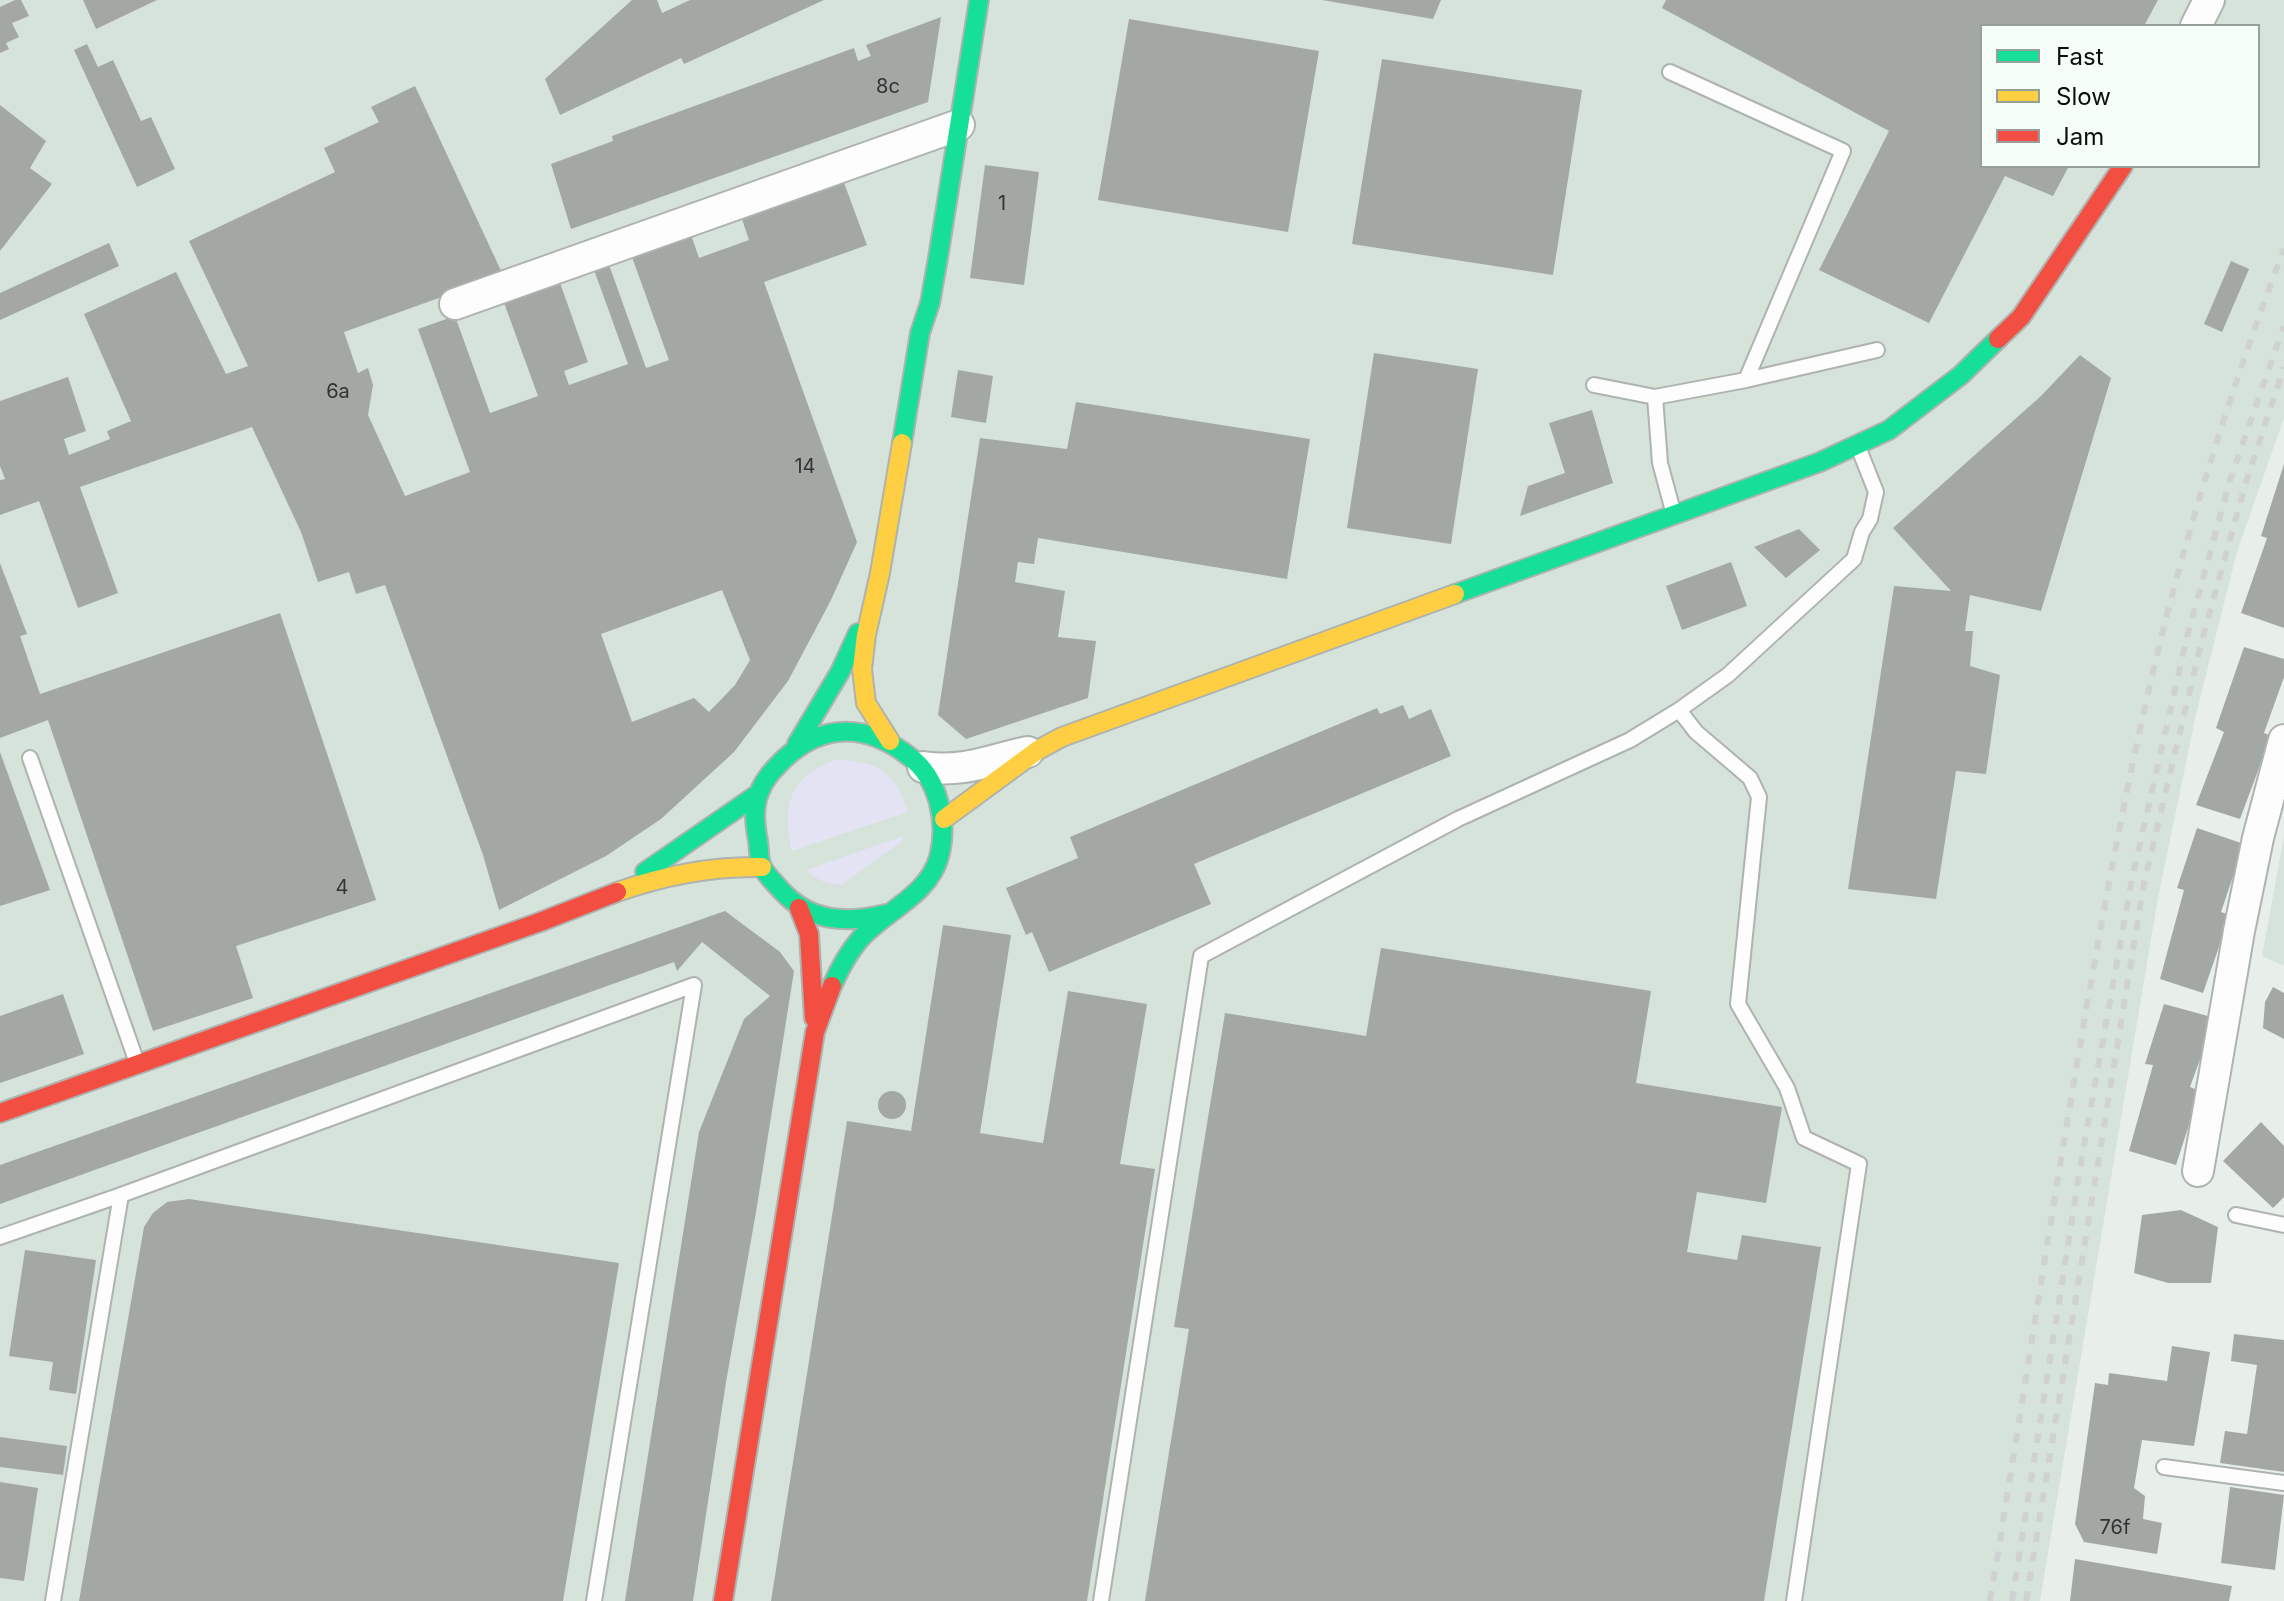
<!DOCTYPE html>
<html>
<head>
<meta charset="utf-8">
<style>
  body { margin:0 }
  #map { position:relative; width:2284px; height:1601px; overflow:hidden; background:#e8efeb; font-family:Inter,sans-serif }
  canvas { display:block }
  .legend { position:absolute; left:1980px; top:24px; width:280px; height:144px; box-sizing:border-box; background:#f5fff8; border:2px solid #979f9a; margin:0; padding:10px 14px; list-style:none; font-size:24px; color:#0a0e0c }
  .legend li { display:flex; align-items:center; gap:16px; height:40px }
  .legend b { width:40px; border:2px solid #979f9a }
</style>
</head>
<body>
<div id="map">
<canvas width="2284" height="1601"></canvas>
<ul class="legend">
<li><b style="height:10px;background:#16e098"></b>Fast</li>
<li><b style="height:10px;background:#ffcf43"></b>Slow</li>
<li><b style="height:10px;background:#f24e42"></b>Jam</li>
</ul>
</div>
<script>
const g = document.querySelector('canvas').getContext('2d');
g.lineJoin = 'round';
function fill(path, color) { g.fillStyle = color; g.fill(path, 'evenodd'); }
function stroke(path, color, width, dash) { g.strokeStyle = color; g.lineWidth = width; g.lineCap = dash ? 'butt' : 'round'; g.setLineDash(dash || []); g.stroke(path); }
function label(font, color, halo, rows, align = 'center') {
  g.font = font + ' Inter,sans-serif'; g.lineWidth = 6; g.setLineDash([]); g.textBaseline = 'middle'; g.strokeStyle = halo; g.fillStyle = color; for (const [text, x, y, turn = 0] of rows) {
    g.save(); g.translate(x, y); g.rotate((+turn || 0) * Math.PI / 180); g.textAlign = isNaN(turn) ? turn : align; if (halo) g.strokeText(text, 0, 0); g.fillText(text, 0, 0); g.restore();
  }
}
const built = new Path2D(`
  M0,0H2284V418L2237,552L2195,719L2158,898L2040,1601H0ZM1982,26H2258V166H1982Z
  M2284,836V966L2262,956Z`);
const green = new Path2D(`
  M836,760C877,761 895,771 908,812L792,851C781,807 790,774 836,760Z
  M903,836L901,842L841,885C826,884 817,880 806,870Z`);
const building = new Path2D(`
  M15,0H21L29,16L12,23L19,37L6,43L9,49L0,53V7Z
  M83,0H157L96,29Z
  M632,0H657L662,13L690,0H824L684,64L681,58L560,115L545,79Z
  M1322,0H1441L1433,19Z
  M1666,0H2158L2144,26H1982V166H2069L2053,196L2005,176L1929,323L1819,270L1889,131L1662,8Z
  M941,17L928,102L571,229L551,164L613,141L612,136L854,48L858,61L871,56L866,45Z
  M1129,19L1319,51L1288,232L1098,200Z
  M87,44L98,67L113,60L141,121L151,117L175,169L137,187L74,50Z
  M1382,59L1582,90L1553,275L1352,244Z
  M415,86L503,275L344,332L358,373L368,368L373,385L368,415L405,496L470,472L418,329L455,316L490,413L538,396L503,300L559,280L588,362L564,371L569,385L628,364L593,267L608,262L646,368L669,360L632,257L691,235L699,258L749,240L741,216L843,180L867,245L764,282L857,542L831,600L788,681L734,752L661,819L606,856L499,910L483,855L385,585L356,594L349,572L318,582L301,532L252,427L80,487L118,593L78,608L39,501L0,515V480L5,479L0,466V401L68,377L86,431L64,439L69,455L110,439L107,431L131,421L84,314L176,272L226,374L248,366L189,241L335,172L324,148L379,122L371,107ZM722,590L750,660L735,685L709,712L694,698L632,722L601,634Z
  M0,105L46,141L30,168L52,184L0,251Z
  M985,165L1039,172L1024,285L970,278Z
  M109,243L119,266L0,320V293Z
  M2231,261L2249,269L2222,332L2204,324Z
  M1374,353L1478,369L1451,544L1347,528Z
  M2080,355L2111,378L2041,611L1970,595L1965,631H1973L1970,666L2000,675L1986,774L1956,771L1936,899L1848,889L1894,586L1951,591L1893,528L2041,396Z
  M958,370L993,376L986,423L951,417Z
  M1076,402L1310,439L1287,579L1038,538L1034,564L1018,562L1015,582L1065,591L1058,637L1096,641L1088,698L966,739L938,715L980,438L1067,449Z
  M1592,410L1613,483L1520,516L1528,486L1565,473L1549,423Z
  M2284,464V628L2241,613L2267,538L2261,536Z
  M1799,529L1820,550L1786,578L1754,547Z
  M1731,562L1747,606L1682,630L1666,586Z
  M0,563L27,634L20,636L40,694L280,613L376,900L236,946L253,998L153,1031L48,720L0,738Z
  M2244,647L2284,659V677L2264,733L2271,736L2240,819L2196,805L2224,732L2216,728Z
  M1403,705L1409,719L1431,709L1451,756L1194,864L1211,904L1049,972L1032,932L1026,935L1006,888L1078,858L1070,837L1377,708L1380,714Z
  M0,752L50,890L0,906Z
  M2197,828L2244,844L2221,912L2230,915L2203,993L2160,979L2184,890L2177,888Z
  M725,911L780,952L794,971L756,1212L726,1382L693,1601H625L699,1132L744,1019L770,996L702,942L677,971L674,962L0,1204V1165Z
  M943,925L1011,935L980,1133L1043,1143L1068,991L1147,1004L1120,1164L1155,1169L1087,1601H771L847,1121L911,1131Z
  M1381,948L1651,991L1636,1083L1782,1107L1766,1203L1697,1192L1687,1252L1737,1260L1742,1235L1821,1247L1764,1601H1145L1189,1329L1174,1327L1225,1013L1366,1036Z
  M2273,987L2284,993V1039L2263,1028L2265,1002Z
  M63,994L84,1054L0,1083V1016Z
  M2164,1004L2215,1018L2190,1087L2200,1091L2176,1165L2129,1151L2153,1065L2145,1064Z
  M878 1105a14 14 0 1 1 28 0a14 14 0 1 1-28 0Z
  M2261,1122L2284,1146V1197L2273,1208L2223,1161Z
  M189,1199L619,1263L563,1601H79L144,1227L153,1213L167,1202Z
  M2181,1210L2218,1227L2211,1283H2168L2134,1273L2142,1215Z
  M25,1250L96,1260L76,1394L49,1390L53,1362L9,1356Z
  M2234,1334L2284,1340V1472L2220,1463L2225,1431L2247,1434L2257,1365L2231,1361Z
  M2172,1346L2210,1352L2194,1446L2142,1440L2134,1488L2145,1496L2143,1519L2162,1523L2157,1554L2084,1542L2075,1524L2095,1383L2108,1385L2109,1373L2167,1381Z
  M0,1437L67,1446L63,1475L0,1467Z
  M0,1482L38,1488L24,1581L0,1578Z
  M2230,1487L2284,1495L2275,1570L2221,1563Z
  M2075,1559L2232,1586L2229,1601H2070Z`);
const lane = new Path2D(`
  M1670,72L1843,151L1746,380
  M1594,385L1655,397L1746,380L1877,350
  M1655,397L1660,463L1673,511
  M30,758L136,1060
  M121,1195L694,985L594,1601
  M2236,1215L2284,1225
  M0,1237L121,1195L53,1601
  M2164,1467L2284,1483
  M1101,1601L1201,956L1458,819L1630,740L1679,710
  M1794,1601L1859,1164L1804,1138L1787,1088L1738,1004L1759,797L1750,778L1696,732L1679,710L1728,675L1854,559L1862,532L1870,519L1876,492L1859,449`);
const street = new Path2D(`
  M2196,26L2209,0
  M455,304L959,125
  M923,767C965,773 989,760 1028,752
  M2198,1171L2239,931L2258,838L2284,740`);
const fast = new Path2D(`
  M902,443L920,333L930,303L938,258L979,0
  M1455,594L1820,462L1889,430L1961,375L1998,339
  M797,744L840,672L858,633
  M645,872L758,794
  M832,986C839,970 848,953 860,939C884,912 929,895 939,857C948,823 939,779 910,757C868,724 824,722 784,759C774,769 764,779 759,793C753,809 755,825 758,841C759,849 759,858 761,865C765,874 774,882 780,889C809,922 846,924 886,914`);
const slow = new Path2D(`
  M890,741L866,703L862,669L866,635L880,573L902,443
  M944,819L1038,750L1062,737L1455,594
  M617,892C665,875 711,866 762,867`);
const jam = new Path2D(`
  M1998,339L2021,317L2123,166
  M799,908L809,934L814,1018
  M0,1113L540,922L617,892
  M723,1601L815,1032L832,986`);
const rail = new Path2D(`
  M1990,1601C2020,1420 2047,1239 2078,1058C2102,916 2128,774 2162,634C2195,504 2236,375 2284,249
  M2012,1601L2081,1162L2132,879L2187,637L2230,480L2284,326
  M2026,1601L2144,883L2201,644L2246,482L2284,367`);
const numberNames = [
  ["8c",888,87],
  ["1",1002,204],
  ["6a",338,392],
  ["14",805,467],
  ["4",342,888],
  ["76f",2115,1528]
];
fill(built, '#d6e3da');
fill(green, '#e3e3f3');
fill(building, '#a3a8a5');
stroke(lane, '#aeb3b0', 18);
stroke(street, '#aeb3b0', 34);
stroke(fast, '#aeb3b0', 22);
stroke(slow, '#aeb3b0', 22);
stroke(jam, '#aeb3b0', 22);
stroke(lane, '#fcfdfc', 14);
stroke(street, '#fcfdfc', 30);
stroke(fast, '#16e098', 18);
stroke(slow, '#ffcf43', 18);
stroke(jam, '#f24e42', 18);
stroke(rail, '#d0d2d1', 6, [10, 10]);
label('20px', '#303432', null, numberNames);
</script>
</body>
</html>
